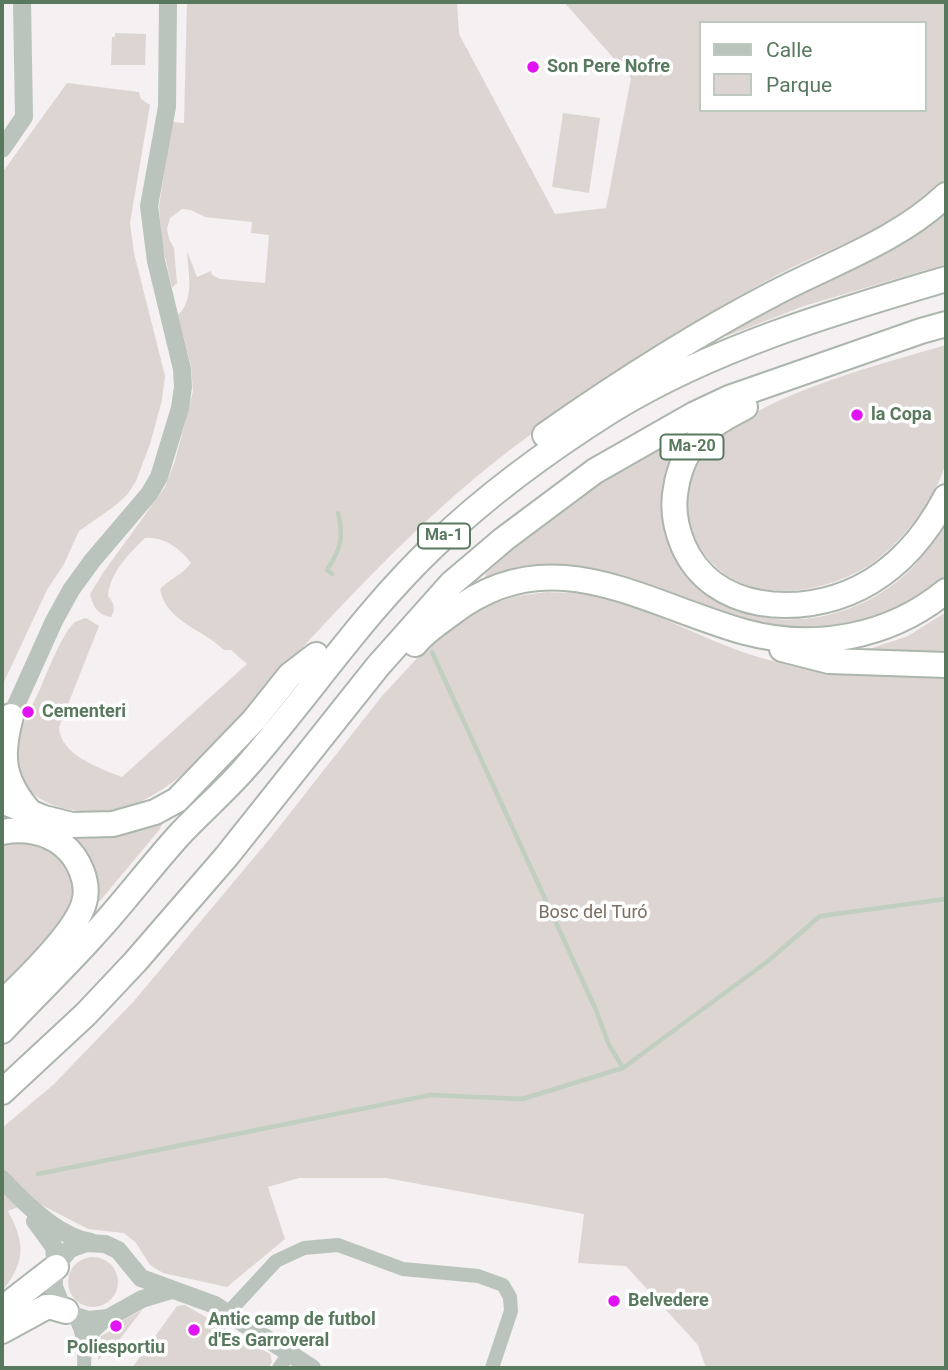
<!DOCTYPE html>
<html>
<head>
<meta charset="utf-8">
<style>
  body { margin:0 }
  #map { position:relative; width:948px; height:1370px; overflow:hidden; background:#f5f0f2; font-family:Roboto,sans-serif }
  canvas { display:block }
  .frame { position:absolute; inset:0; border:4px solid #59795e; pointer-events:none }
  .legend { position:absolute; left:699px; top:21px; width:228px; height:91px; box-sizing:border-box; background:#fff; border:2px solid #bdc9bf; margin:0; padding:9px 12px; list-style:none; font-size:21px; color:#59795e }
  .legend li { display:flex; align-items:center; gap:14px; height:35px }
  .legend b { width:35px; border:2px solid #bdc9bf }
</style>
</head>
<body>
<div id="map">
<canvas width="948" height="1370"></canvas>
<div class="frame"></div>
<ul class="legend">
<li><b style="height:9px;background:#bac4bc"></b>Calle</li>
<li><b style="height:19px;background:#ddd5d1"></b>Parque</li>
</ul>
</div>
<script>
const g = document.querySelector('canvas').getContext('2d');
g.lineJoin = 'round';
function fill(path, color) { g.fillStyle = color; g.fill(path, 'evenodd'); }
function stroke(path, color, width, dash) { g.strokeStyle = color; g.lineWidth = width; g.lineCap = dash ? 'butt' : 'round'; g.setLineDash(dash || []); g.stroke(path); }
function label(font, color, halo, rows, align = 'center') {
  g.font = font + ' Roboto,sans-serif'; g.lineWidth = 7; g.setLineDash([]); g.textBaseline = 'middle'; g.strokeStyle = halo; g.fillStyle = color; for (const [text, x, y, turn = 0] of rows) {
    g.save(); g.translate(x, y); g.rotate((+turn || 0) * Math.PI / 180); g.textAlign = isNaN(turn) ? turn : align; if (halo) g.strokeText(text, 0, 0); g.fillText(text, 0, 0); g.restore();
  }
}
const green = new Path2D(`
  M187,2H457L459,34L555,214L606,208L631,78L564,2H946V180C905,222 847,241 795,266C767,280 739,296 712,312C657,345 604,385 550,421C450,489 365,579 284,668C241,715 200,772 142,801C109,818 47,816 24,784C3,754 27,717 40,689C47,673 62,634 74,623C75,622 84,618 86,618L99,626L59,727C60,755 99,768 122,777L247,664L231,650H224C203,629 166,622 160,589C170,579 183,574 191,563C181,549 163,536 145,538C129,554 110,572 108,596C114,603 116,609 111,617C98,615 93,607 90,594L103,573L165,487L175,461L193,391L191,366L178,315C195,300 188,272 187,251L197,277L211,271L212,275L220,279L265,283L269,235L251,233L252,222L205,217L191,210L182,209L170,218L167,229L169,239L174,248L177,283L172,288L161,239L159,206L172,122L184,123ZM701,23H925V110H701Z
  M115,33L146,34L145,65H111L112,37H115Z
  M67,83L139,92L141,99L150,105L130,223L134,253L165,376L162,400L150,444L136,481L127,495L112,508L79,531L64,564L47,590L2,686V173Z
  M563,113L600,118L589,193L552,187Z
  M946,206V264L804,306L727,336L725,332Z
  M946,345C946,373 946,402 946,430C946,440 948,452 946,462C937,498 899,546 868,566C802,606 709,603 687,517C680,492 694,457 712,439C717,433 727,429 734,425C797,385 875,366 946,345Z
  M692,431L686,443C686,474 685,504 685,534C685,544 682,557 684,567C689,586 713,601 731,608C791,633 862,616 909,571C924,556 935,537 946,519V576L908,604L863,623L816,630L772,627L719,613L485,577L486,573C548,516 617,468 692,431Z
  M547,592C558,593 569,592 579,593C645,602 702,642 765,659C821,675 888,672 946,675V1368H706L698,1345L626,1266L578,1263L584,1214L386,1178H299L268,1187L285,1239L227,1287L163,1273L150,1265L136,1243L124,1233L88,1229L34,1201L8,1211C26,1245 25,1262 2,1292V1128L53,1085L134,1001L272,836L382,696L431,643L454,623L485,606L518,596Z
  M946,612V658L863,651L908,636Z
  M159,821L162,824L160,829L100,901L94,902L68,831Z
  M17,841C26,842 41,843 49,848C112,888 33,958 2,989V844Z
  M68 1282a25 25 0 1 1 50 0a25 25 0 1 1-50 0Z
  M185,1305L270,1354L272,1362L268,1368H132L177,1306Z
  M142,1310L117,1343L98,1360L101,1336L121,1325L120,1322Z`);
const stream = new Path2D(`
  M332,574L327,570C341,549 344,537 338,513
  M432,652L596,1010L609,1045L623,1068
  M38,1174L430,1095L522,1099L623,1068L768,961L820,916L946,899`);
const minor = new Path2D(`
  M227,1314L276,1261L304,1248L338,1245L403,1269L478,1276L503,1285L510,1297L511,1311L492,1368
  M73,1315C84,1329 85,1350 84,1368
  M86,1353L94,1331L108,1318
  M279,1368L289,1354`);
const tertiary = new Path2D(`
  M2,149L24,117L22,2
  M7,725L54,621L71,590L92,561L149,494L159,477L180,408L183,387L182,369L156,261L149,206L167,107L168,2
  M2,1179C24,1203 58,1237 91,1242
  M35,1221L54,1247L56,1267
  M172,1290L142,1299L108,1318L88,1320L73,1315L61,1304L54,1287V1276L59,1262L70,1249L86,1243L105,1244L118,1250L141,1278L215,1305L312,1368`);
const motorway = new Path2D(`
  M745,407C732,414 717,421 705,432C689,445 679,468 676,488C672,508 675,526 683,545C712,613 801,617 859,588C899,568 926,535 946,497
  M545,435C618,384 692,336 771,295C829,264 898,241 946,195
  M415,644C425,631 440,622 452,613C551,536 644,604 745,632C815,651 890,637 946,591
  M782,649L829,661L946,665
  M11,716C0,756 2,780 30,812
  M2,801L44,818L72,825L113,824L155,812L177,800L254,720L290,675L316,655
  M2,832C23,828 46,831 63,845C79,858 90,883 84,903C76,932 24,982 2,1003
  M2,1031C32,999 63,969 92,937C123,904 150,867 181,833C202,811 226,790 246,767C310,694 364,612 435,545C488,494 550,449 612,410C713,348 834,312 946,279
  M2,1092L86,1014L135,962L226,857L378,666L451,584L504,539L595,471L695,414L729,398L921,331L946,324
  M2,1309L56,1267
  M2,1331L46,1307H52L66,1311`);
const markers = [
  [533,67,7,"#e112f4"],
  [857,415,7,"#e112f4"],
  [28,712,7,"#e112f4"],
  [614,1301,7,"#e112f4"],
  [116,1326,7,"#e112f4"],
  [194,1330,7,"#e112f4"]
];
const shields = [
  [692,447,63],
  [444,536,52]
];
const shieldNames = [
  ["Ma-20",692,447],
  ["Ma-1",444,536]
];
const poiNames = [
  ["Son Pere Nofre",547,67],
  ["la Copa",871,415],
  ["Cementeri",42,712],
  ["Belvedere",628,1301],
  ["Antic camp de futbol",208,1320],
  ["d'Es Garroveral",208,1341],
  ["Poliesportiu",116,1348,"center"]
];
const parkNames = [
  ["Bosc del Turó",593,913]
];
fill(green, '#ddd5d1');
stroke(stream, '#c0cfbf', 4.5);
stroke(motorway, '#acb6ad', 28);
stroke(minor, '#bac4bc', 14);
stroke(tertiary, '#bac4bc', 18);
stroke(motorway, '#fff', 24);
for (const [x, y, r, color] of markers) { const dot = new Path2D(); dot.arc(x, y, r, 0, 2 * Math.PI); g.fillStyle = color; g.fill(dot); stroke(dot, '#fff', 2.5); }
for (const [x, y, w] of shields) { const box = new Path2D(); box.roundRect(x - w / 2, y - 12.5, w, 25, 5); g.fillStyle = '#fff'; g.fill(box); stroke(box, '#59795e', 2); }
label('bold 16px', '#59795e', null, shieldNames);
label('bold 18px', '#59795e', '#fff', poiNames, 'left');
label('18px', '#7b6d60', '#fff', parkNames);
</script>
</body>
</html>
